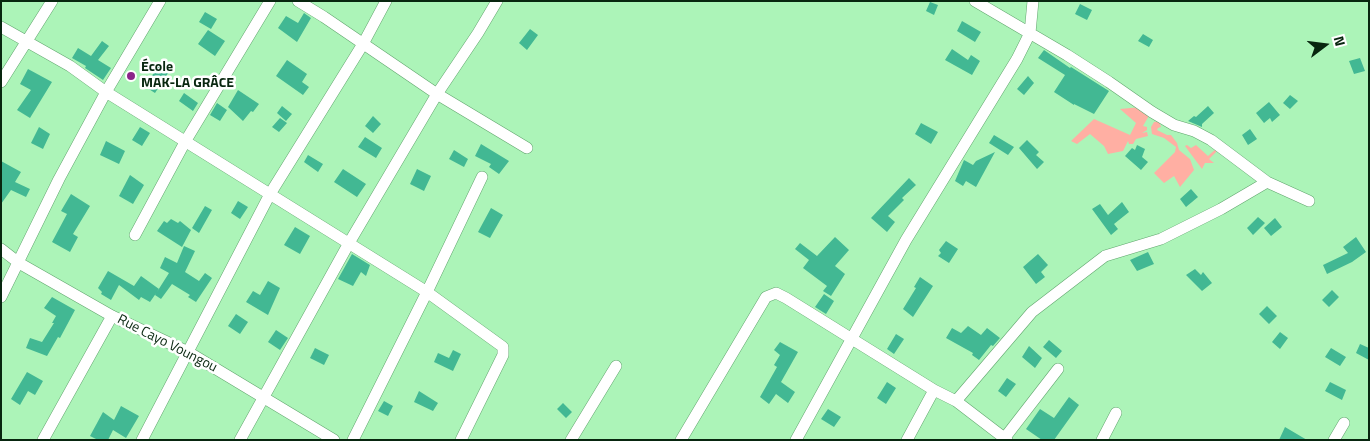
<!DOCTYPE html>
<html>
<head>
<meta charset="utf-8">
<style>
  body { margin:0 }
  #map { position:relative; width:1370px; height:441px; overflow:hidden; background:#acf4b8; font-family:"Titillium Web",sans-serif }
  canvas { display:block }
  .frame { position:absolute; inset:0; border:2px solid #08260f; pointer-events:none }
  .north { position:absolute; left:1300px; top:20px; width:50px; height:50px; -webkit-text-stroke:4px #fff; paint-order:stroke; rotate:75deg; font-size:14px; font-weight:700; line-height:20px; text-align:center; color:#08260f }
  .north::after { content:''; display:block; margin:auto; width:18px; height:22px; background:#08260f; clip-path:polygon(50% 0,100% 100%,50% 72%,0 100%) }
</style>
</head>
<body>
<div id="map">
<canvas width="1370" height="441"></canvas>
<div class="frame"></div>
<div class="north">N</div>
</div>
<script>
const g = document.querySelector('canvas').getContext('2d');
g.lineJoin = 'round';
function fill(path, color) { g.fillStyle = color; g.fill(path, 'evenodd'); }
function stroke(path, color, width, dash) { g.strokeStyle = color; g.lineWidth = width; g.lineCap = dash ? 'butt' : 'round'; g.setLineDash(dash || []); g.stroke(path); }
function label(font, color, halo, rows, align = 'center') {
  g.font = font + ' "Titillium Web",sans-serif'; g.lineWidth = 5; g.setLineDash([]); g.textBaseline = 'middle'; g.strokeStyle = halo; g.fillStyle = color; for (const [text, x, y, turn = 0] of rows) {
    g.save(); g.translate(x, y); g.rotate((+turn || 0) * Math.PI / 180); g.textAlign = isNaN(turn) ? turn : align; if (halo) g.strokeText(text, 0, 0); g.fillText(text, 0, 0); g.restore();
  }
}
const green = new Path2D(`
  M1141,107L1150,114L1143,126L1147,127V130L1142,133L1147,132L1148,136L1136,139L1133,144H1129L1128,141L1123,151L1108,154L1104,146L1090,134L1077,144L1071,141L1094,119L1130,135L1136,123L1120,109Z
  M1159,121L1161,127L1158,128L1157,130L1167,135H1171L1177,143L1179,150L1190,159L1194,170L1180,187L1174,176L1164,183L1154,173L1175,152L1176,147L1164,138L1152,134L1151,127L1154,122Z
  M1187,145L1191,148L1196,145L1208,156L1217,148L1218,150L1209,159L1214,163H1205L1202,169L1185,146Z`);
const building = new Path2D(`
  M930,2L938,5L934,15L926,11Z
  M1080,4L1092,10L1087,20L1075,14Z
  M205,12L217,19L211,29L199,22Z
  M304,13L311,18L297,42L278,28L286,16L298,23Z
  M962,21L981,32L975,42L957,31Z
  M530,29L538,35L527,50L519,43Z
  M208,30L225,41L215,56L198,44Z
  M1143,34L1153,40L1149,47L1138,41Z
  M102,41L109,46L98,60L111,68L103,80L85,68L86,66L72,58L78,48L91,56Z
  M952,49L968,60L971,55L980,61L972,75L945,60Z
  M1044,50L1070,68L1071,67L1109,91L1094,114L1074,104V105L1054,92L1065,75L1038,58Z
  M1360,58L1365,71L1354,74L1349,61Z
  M287,60L307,74L302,82L309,87L303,95L276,76Z
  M163,61L172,67L155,93L144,86Z
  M28,69L52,82L30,118L17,110L31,90L20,84Z
  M1028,76L1034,83L1024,95L1017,89Z
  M238,90L259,104L253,112L251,111L243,121L228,107Z
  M184,93L198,103L193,111L179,101Z
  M1290,95L1298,101L1290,109L1283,103Z
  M1269,102L1280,115L1272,122L1270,118L1264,123L1256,113Z
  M217,103L227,110L220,121L210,115Z
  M282,106L292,114L286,121L277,113Z
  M1208,106L1214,113L1202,124V127L1188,121L1194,116L1196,117Z
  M373,116L381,124L373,133L365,126Z
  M280,118L287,123L279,132L272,127Z
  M921,123L938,132L931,144L915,134Z
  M39,127L50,134L43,149L31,143Z
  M140,127L150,133L142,146L132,140Z
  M1250,129L1257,139L1248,145L1242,135Z
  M994,135L1014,147L1008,155L989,143Z
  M365,137L382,148L376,158L358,147Z
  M1027,140L1039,152L1036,155L1044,162L1037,169L1019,148Z
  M106,141L125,151L119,164L100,155Z
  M481,144L509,161L499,174L489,167L491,164L475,156Z
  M1137,145L1145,149L1142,157L1148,162L1141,170L1125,156L1132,148L1135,150Z
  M454,150L468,159L464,167L449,159Z
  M995,152L976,187L966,181L963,186L955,181L964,160L973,165L976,161Z
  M308,155L323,164L318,172L304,162Z
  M1,161L21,172L15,182L30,189L26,197L11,190L1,204Z
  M343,169L366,184L357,197L334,182Z
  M417,169L431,176L424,191L410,184Z
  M130,175L144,185L133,204L119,196Z
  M909,178L916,185L902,198L904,200L888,216L895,222L887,232L871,218Z
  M1191,189L1198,197L1186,207L1180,199Z
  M71,194L90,206L73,234L78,237L70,252L52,242L67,214L61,211Z
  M238,201L248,207L240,219L231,213Z
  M1122,202L1129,212L1114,224L1118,229L1111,235L1092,209L1100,204L1108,215Z
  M205,206L212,210L199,233L192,228Z
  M491,208L503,215L490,238L478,232Z
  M1258,217L1265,223L1253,235L1247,228Z
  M1275,218L1282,227L1271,236L1264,228Z
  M171,219L178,223L180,221L191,230L182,247L157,231L164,221L167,223Z
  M295,227L310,236L300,254L284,245Z
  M835,237L849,250L835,266L845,274L831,296L823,291L827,286L803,268L809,260L795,249L800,243L817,256Z
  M1356,237L1366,252L1352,262L1327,274L1323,265L1348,253L1343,247Z
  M946,241L958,249L949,263L938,256L941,253L939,250Z
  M184,246L195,251L185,272L199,281L205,273L212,278L196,302L188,297L190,295L172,284L161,299L155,295L169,273L160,268L165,257L177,263Z
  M1148,252L1154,264L1137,271L1130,260Z
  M352,254L370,265L366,276L361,272L353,286L338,279Z
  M1038,254L1048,265L1041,272L1045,277L1036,284L1023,267Z
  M1195,269L1201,275L1203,272L1212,283L1202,291L1186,275Z
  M108,271L134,286L141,276L159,289L150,302L141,297L139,300L119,285L111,300L101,294L102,292L98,288Z
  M920,277L933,286L913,317L903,309L916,288L914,287Z
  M268,281L280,288L268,315L246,302L253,291L260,295Z
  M1332,290L1339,297L1329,307L1322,300Z
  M824,294L834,301L826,314L815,307Z
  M52,297L75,310L60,338L58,337L47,356L26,348L30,338L42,342L54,323H52L56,316L44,308Z
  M1267,306L1277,316L1269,324L1259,314Z
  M236,314L248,322L240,334L228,326Z
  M968,326L981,335L987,328L1000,338L993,346L991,345L979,360L972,355L973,353L946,338L952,328L961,333Z
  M276,330L288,338L280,350L268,342Z
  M1280,332L1288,338L1280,349L1272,342Z
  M896,334L904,339L894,354L887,349Z
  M1049,340L1062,351L1056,358L1043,347Z
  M780,342L798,352L781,382L795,392L788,403L776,394L769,404L760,397L777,367L774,365L780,355L774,350Z
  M1360,344L1369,348V360L1356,353Z
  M1029,346L1042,358L1035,368L1022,357Z
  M315,348L329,355L324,365L310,358Z
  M1331,348L1346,357L1340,366L1325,357Z
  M453,350L461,354L453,371L434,362L438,353L449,358Z
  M27,372L43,381L35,395L28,391L20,405L11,399Z
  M1007,378L1016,384L1006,397L998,391Z
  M887,382L896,388L886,404L877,398Z
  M1330,382L1346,390L1342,400L1325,391Z
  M419,391L438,403L433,411L414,402Z
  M1069,397L1079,405L1054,440H1042L1026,429L1040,409L1054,418Z
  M384,401L393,406L388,416L378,411Z
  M563,403L572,412L566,418L557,409Z
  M121,406L139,416L126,438L113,430L108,440H98L90,436L103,412L114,420Z
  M828,409L841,417L834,427L821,419Z
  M1285,427L1307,440H1279Z`);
const minor = new Path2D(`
  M298,1L324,17L437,94L527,148
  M975,1L1067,55L1109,82L1152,112L1174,125L1194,131L1211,140L1267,182L1309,201
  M1,27L70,66L106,92L427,292L503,347V355L461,440
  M1,82L52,1
  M135,235L185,142L270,1
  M1,249L19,263L112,316L188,352L334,440
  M1,297L59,179L106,92L160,1
  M956,401L1032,312L1105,256L1161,239L1221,209L1267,182
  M43,440L112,316
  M142,440L270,194L363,44L386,1
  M240,440L349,243L437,94L478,33L497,1
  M353,440L427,292L482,177
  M571,440L616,366
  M681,440L766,297L776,293L786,298L934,390L956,401L1007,440
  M796,440L906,240L1017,59L1030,33L1033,1
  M907,440L934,390
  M1003,440L1058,369
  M1102,440L1116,413
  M1334,440L1344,423`);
const markers = [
  [131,76,5,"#8c258a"]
];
const poiNames = [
  ["École",141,68],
  ["MAK-LA GRÂCE",141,84]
];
const streetNames = [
  ["Rue Cayo Voungou",167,344,27]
];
fill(green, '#ffafa3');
fill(building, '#42b893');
stroke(minor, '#60a56d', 12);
stroke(minor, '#fff', 11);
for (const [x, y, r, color] of markers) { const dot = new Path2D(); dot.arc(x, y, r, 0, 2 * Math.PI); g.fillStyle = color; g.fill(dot); stroke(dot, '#fff', 2); }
label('bold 14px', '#08260f', '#fff', poiNames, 'left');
label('14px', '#08260f', '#fff', streetNames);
</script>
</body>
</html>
